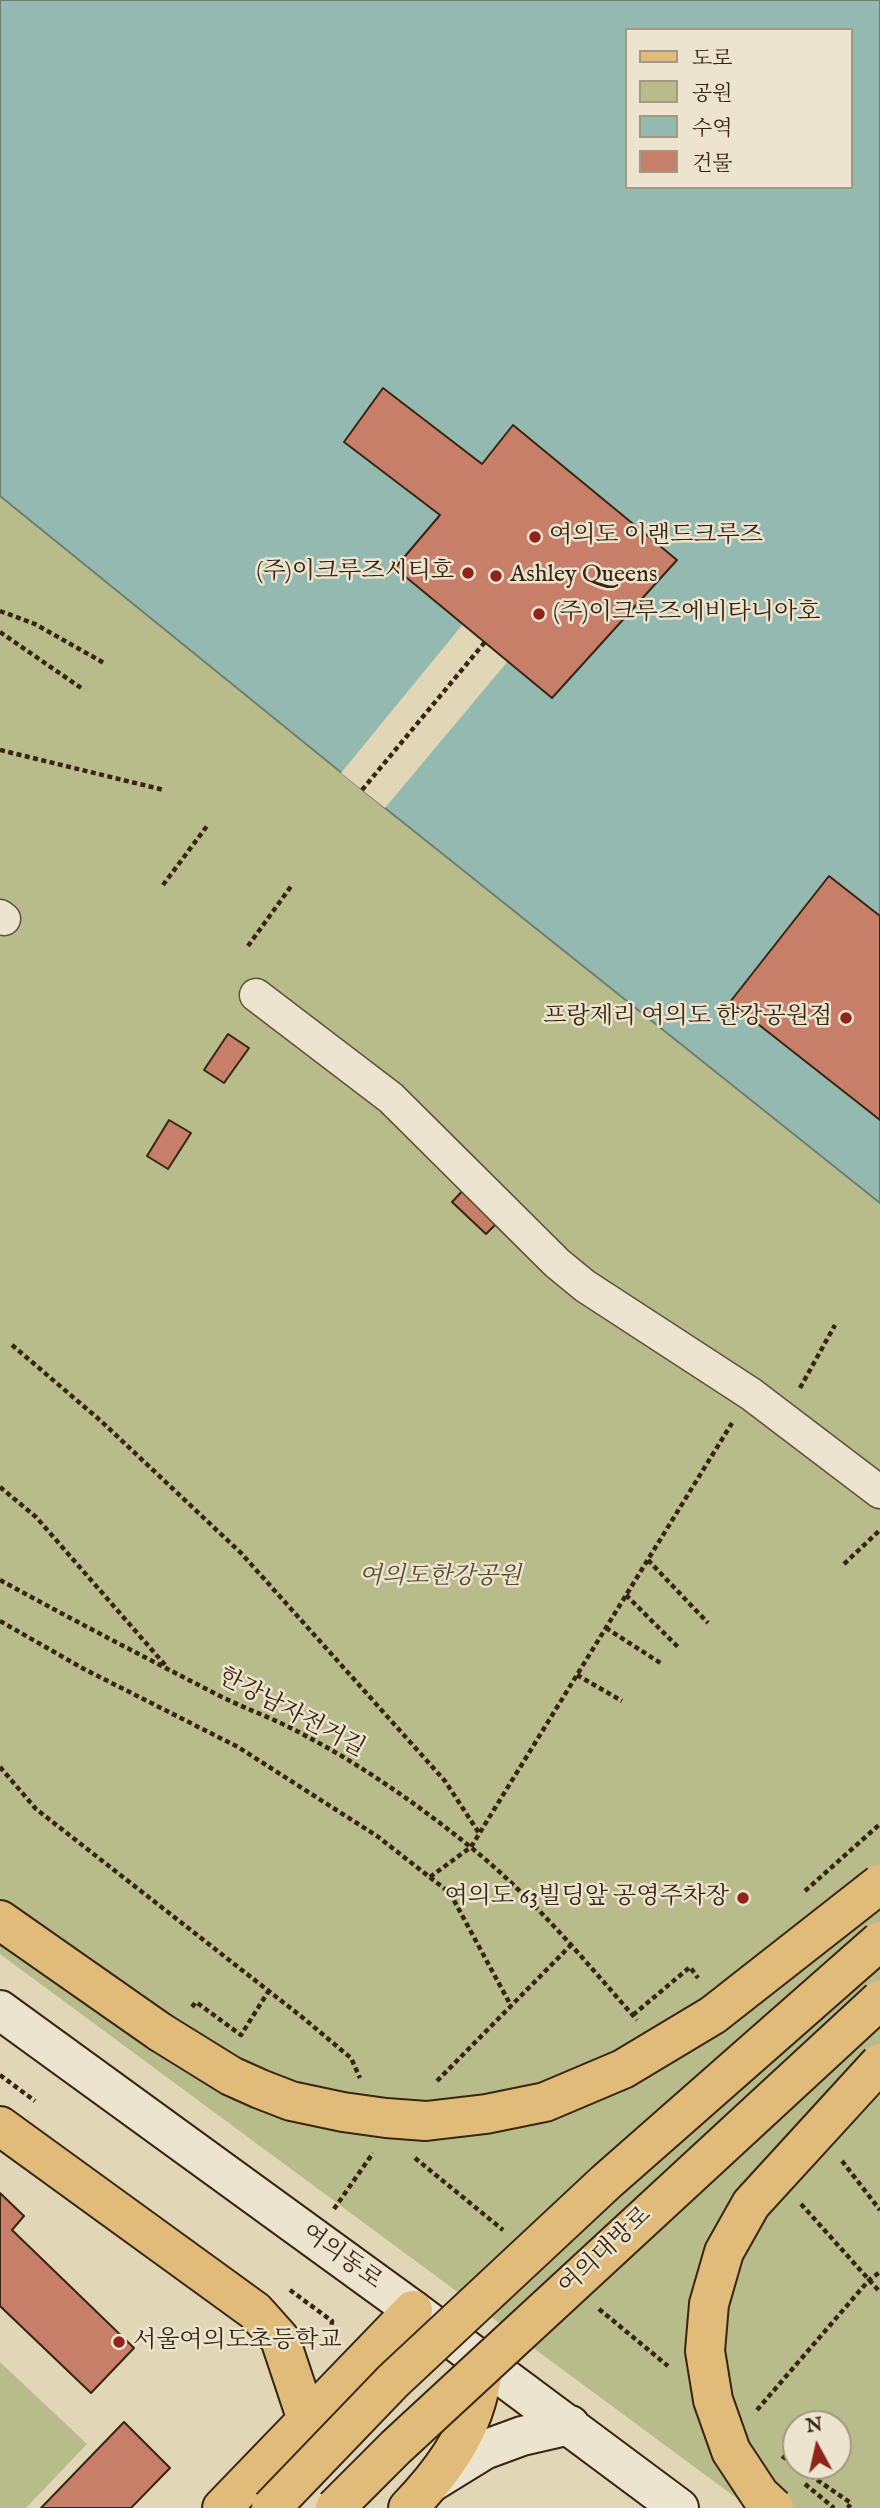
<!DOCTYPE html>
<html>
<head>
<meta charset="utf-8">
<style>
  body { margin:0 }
  #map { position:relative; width:880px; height:2508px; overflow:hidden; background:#e1d6b5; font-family:"IM FELL English","Noto Serif KR",serif }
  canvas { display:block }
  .legend { position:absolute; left:625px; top:28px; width:228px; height:161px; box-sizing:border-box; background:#ece4cf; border:2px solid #a49883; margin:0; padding:9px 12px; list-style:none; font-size:21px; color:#382511 }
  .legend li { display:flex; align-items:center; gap:14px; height:35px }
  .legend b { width:35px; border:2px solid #a49883 }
  .north { position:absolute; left:782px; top:2410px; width:70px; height:70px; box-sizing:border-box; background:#ece4cf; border:2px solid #a49883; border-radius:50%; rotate:352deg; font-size:19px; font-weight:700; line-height:28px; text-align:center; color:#382511 }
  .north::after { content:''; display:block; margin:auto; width:24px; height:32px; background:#8f2418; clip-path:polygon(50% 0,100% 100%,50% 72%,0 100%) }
</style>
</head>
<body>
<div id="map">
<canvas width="880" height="2508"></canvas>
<ul class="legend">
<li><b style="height:9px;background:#e0bb7a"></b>도로</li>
<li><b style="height:19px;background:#b8bc8a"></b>공원</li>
<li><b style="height:19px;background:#94b9b1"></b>수역</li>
<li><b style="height:19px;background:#c77f69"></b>건물</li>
</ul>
<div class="north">N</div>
</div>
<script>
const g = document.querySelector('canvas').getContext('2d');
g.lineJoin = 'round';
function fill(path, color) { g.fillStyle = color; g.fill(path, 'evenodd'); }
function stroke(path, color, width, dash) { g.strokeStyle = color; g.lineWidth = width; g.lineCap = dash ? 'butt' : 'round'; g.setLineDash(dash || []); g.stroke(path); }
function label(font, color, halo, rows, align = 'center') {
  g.font = font + ' "IM FELL English","Noto Serif KR",serif'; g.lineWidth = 5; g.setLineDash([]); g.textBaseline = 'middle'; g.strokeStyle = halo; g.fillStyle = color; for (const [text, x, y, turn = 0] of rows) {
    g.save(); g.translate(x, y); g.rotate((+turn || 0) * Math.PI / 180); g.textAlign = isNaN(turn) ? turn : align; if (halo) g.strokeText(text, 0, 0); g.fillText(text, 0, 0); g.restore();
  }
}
const green = new Path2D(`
  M0,496L385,808L880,1203V2508H750L0,1954ZM796,2424H838V2466H796Z
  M0,2362L87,2444L26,2508H0Z`);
const water = new Path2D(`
  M0,0H880V1203L385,808L0,496ZM626,30H850V187H626Z`);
const pier = new Path2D(`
  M463,624L508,661L385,808L341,773Z`);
const building = new Path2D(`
  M383,388L482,464L513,425L677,560L552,698L395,568L440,515L344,442Z
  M829,876L880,916V1120L730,1002Z
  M228,1034L249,1048L224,1083L204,1070Z
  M169,1120L191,1133L168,1169L147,1156Z
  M468,1185L502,1218L486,1234L452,1202Z
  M0,2193L24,2216L12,2230L134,2348L91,2393L0,2306Z
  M124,2422L170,2468L131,2508H41Z`);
const path = new Path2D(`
  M0,611L35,624L104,663
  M0,632L84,690
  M0,750L164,790
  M362,790L485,642
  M163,885L207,826
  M248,946L292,885
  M12,1345L101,1421L241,1553L445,1781L479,1833
  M800,1388L835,1325
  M0,1487L36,1517L166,1666
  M648,1560L708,1623
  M844,1564L880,1530
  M0,1580C73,1620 146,1658 220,1696C248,1710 278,1720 306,1736C363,1766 418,1805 468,1845C531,1895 584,1960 637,2020
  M626,1595L680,1649
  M0,1621L84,1669L238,1747L377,1836L450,1893L510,2004
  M606,1628L662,1664
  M577,1675L622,1701
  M0,1767L36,1809L302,2017L351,2058L360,2078
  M430,1877L471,1847L732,1423
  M192,2007L196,2002L241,2035L268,1992
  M633,2015L690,1967L698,1978
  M0,2075L35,2101
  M437,2081L571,1945
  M415,2158L503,2230
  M842,2161L880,2210
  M801,2204L880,2292
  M334,2209L373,2153
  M290,2290L332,2321L330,2340
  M599,2309L668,2366
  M757,2410L869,2280L880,2272
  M782,2456L851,2503L848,2508`);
const pedestrian = new Path2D(`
  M0,916L4,919
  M256,995L391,1098L557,1263L585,1286L751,1394L880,1492`);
const secondary = new Path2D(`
  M0,2010L413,2310L679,2508
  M432,2482L484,2450L522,2436L570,2425`);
const primary = new Path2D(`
  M0,1920L160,2032
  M0,2126L255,2311L280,2339L307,2420
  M222,2508L413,2310
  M408,2508C436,2479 465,2441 476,2402C480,2389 482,2376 485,2364`);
const pathBridge = new Path2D(`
  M805,1891L880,1824
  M805,2484L834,2508`);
const primaryBridge = new Path2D(`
  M160,2032L231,2076L260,2089L291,2101L343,2112L386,2118L426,2121L486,2114L545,2102L623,2069L713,2015L880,1884
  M271,2508L393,2381L606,2182L880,1941
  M335,2508L396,2447L880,2000
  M774,2508L760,2495L731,2451L713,2400L705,2351L709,2304L724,2252L751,2204L880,2063`);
const markers = [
  [535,537,7,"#8f2418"],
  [468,573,7,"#8f2418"],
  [496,576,7,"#8f2418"],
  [539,614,7,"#8f2418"],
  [846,1018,7,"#8f2418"],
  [743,1898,7,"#8f2418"],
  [119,2342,7,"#8f2418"]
];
const poiNames = [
  ["여의도 이랜드크루즈",549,537],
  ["(주)이크루즈시티호",454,573,"right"],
  ["Ashley Queens",510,576],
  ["(주)이크루즈에비타니아호",553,614],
  ["프랑제리 여의도 한강공원점",832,1018,"right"],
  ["여의도 63빌딩앞 공영주차장",729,1898,"right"],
  ["서울여의도초등학교",133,2342]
];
const parkNames = [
  ["여의도한강공원",440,1578]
];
const streetNames = [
  ["한강남자전거길",291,1714,28],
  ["여의대방로",606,2252,-43],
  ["여의동로",341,2258,36]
];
fill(green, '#b8bc8a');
fill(water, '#94b9b1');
stroke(water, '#6f7e71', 2);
fill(pier, '#e1d6b5');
fill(building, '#c77f69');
stroke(building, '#382511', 2);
stroke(pedestrian, '#62513a', 35);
stroke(secondary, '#382511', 42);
stroke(primary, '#382511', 42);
stroke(path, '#382511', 4.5, [5, 3.5]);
stroke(pedestrian, '#ece4cf', 32);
stroke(secondary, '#ece4cf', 38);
stroke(primary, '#e0bb7a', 38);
stroke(primaryBridge, '#382511', 42, []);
stroke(pathBridge, '#382511', 4.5, [5, 3.5]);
stroke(primaryBridge, '#e0bb7a', 38);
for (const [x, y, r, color] of markers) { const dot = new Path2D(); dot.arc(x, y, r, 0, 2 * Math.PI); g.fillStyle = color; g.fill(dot); stroke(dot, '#ece4cf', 2.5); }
label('24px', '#382511', '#ece4cf', poiNames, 'left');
label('italic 24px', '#584b2f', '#ece4cf', parkNames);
label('24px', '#382511', '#ece4cf', streetNames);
</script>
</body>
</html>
